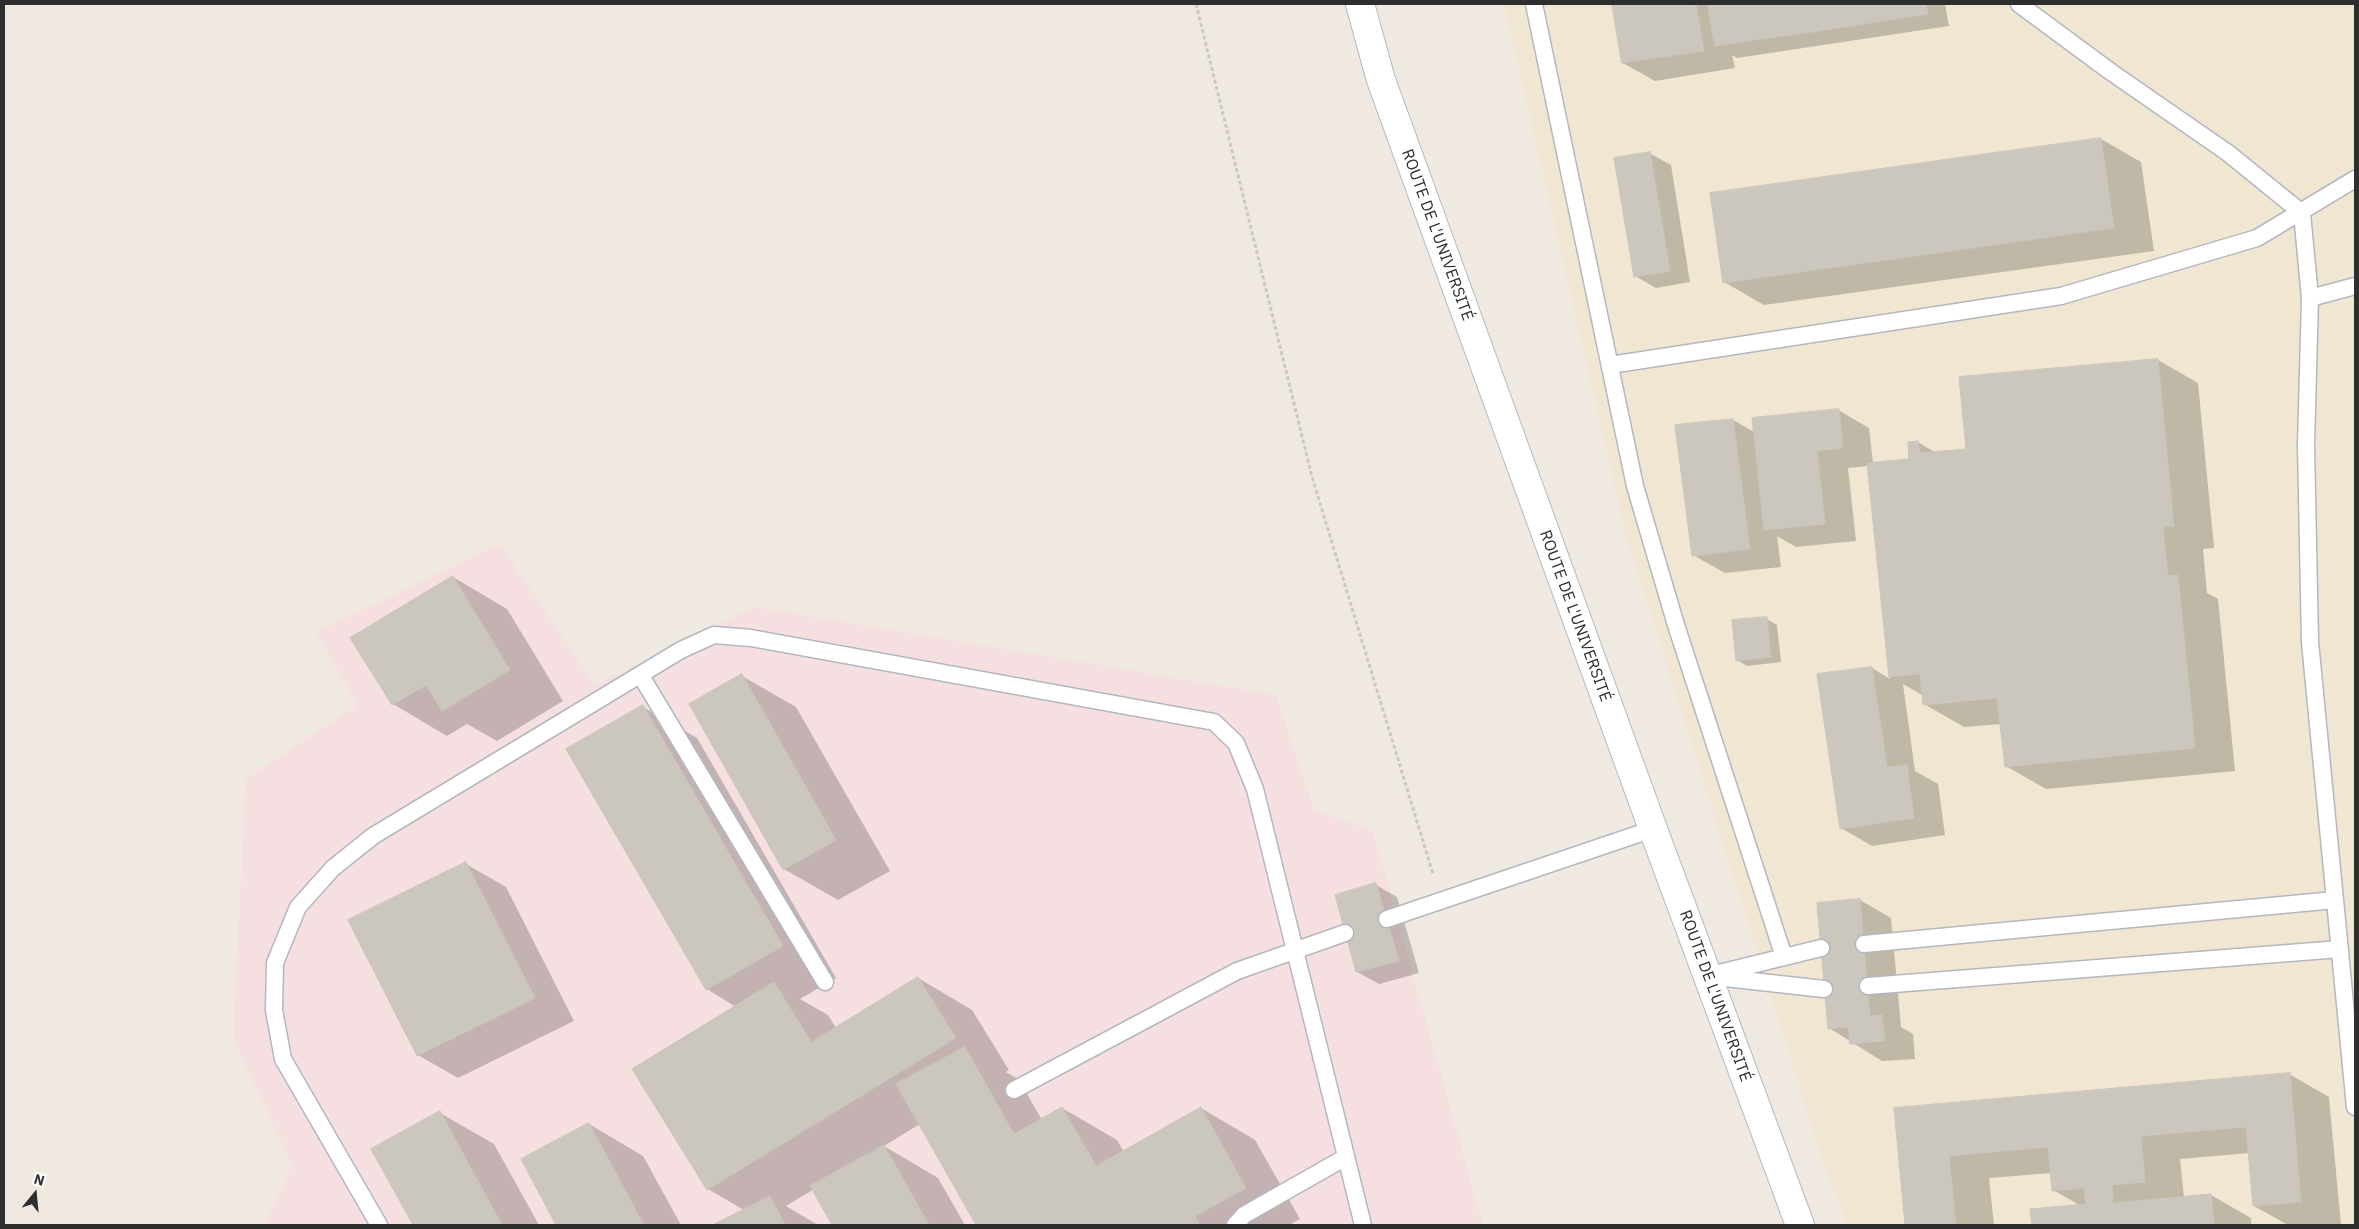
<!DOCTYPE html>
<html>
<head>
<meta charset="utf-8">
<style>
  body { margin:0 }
  #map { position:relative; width:2359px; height:1229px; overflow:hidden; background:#efe9e1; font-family:"IBM Plex Sans",sans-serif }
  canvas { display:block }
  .frame { position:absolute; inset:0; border:5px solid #2e2e2e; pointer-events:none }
  .north { position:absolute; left:10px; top:1169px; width:50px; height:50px; -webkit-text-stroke:4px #fff; paint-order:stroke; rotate:17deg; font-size:14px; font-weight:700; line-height:20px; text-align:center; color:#2e2e2e }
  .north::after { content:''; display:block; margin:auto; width:18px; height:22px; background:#2e2e2e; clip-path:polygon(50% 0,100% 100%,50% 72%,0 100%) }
</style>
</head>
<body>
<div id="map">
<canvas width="2359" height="1229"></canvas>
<div class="frame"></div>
<div class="north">N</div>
</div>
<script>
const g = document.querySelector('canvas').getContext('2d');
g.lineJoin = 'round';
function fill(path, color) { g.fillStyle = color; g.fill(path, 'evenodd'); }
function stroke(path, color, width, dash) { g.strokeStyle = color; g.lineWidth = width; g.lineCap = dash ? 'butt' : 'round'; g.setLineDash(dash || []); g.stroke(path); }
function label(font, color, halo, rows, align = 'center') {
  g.font = font + ' "IBM Plex Sans",sans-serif'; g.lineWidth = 4.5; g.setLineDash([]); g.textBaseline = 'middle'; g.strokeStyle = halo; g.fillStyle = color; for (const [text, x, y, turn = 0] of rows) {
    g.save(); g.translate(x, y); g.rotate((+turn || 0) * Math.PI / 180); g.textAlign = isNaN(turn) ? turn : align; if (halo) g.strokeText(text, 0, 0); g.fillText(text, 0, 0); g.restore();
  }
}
const education = new Path2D(`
  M1504,4H2355V1225H1847L1821,1155L1626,535Z`);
const medical = new Path2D(`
  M500,544L595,685L754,607L1276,695L1314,810L1373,831L1483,1225H264L292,1165L233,1038L246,779L357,705L316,632Z`);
const shadow = new Path2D(`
  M1613,4H1945L1949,26L1737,58L1732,55L1735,68L1655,81L1623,63Z
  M2101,139L2141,162L2154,251L1764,305L1724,282Z
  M1649,153L1671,165L1690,282L1656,288L1635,276Z
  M2158,360L2198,383L2214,548L2203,549L2207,593L2218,599L2235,771L2046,789L2006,766L2001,724L1964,727L1924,704V696L1903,684L1915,771L1938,784L1945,835L1872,846L1841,828L1872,668L1890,679L1868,466L1848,468L1856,541L1796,547L1777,536L1781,567L1725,573L1693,555L1733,420L1754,432L1838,410L1869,428L1873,463L1911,460L1918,442L1936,453L1967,450Z
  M453,577L507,609L563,701L497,741L467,724L447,736L393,704Z
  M1767,619L1777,625L1781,662L1747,666L1737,660Z
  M742,676L796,707L890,871L838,900L784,869Z
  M643,707L697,738L836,978L800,999L828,1015L836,1028L918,978L972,1010L1009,1070L1006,1072L1019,1080L1042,1120L1062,1108L1117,1140L1124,1152L1201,1108L1255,1140L1300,1219L1289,1225H977L920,1124L884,1146L938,1178L965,1225H834L814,1189L786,1206L818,1225H715L744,1210L708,1189L633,1069L736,1007L707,989Z
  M466,864L506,887L574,1021L458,1078L418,1055Z
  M1376,885L1397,897L1419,973L1379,984L1357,972L1336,896Z
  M1860,900L1891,918L1901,1027L1913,1034L1915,1059L1882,1061L1829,1028L1818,904Z
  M2289,1074L2329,1097L2341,1225H2288L2254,1206L2249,1153L2180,1159L2184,1198L2211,1195L2251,1218V1225H2033L2032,1211L2081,1206L2053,1190L2051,1173L1989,1178L1994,1225H1906L1895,1109Z
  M440,1113L494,1144L539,1225H414L373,1149Z
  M589,1124L643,1156L681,1225H558L522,1160Z`);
const building = new Path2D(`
  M1612,4H1696L1704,51L1622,63Z
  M1708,4H1748L1754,40L1715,46Z
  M1748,4H1815L1819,31L1754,40Z
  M1815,4H1861L1864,24L1819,31Z
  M1861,4H1926L1928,14L1864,24Z
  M2101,138L2114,228L1723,283L1710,193Z
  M1650,152L1670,271L1634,277L1614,158Z
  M2158,359L2174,526L2163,527L2168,576L2178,575L2195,748L2005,767L1997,698L1923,705L1920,674L1889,677L1867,463L1909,459L1908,442L1918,441L1920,453L1966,449L1959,377Z
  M1839,409L1843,448L1817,451L1825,524L1764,530L1752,418Z
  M1733,419L1750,549L1692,556L1675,425Z
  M453,576L510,670L442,711L426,685L392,705L350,638Z
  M1767,617L1771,657L1736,661L1732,620Z
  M1872,667L1887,767L1907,765L1914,818L1840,829L1817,674Z
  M742,674L836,840L783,870L689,704Z
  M643,705L783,946L706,990L566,749Z
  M466,862L535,998L417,1056L348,920Z
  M1376,883L1399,961L1356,972L1335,895Z
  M1860,899L1870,1016L1882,1015L1885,1041L1850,1044L1848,1027L1828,1029L1817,903Z
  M918,977L956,1038L707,1190L632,1069L774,982L811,1042Z
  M965,1047L1014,1134L1062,1107L1096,1166L1201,1107L1246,1188L1195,1216L1200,1225H976L896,1084Z
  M2290,1073L2301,1202L2253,1206L2246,1127L2141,1136L2145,1182L2112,1185L2113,1203L2211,1194L2214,1225H2032L2030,1209L2086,1204L2084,1188L2052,1191L2048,1147L1949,1156L1956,1225H1905L1894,1108Z
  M440,1111L502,1225H413L371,1149Z
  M589,1123L644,1225H556L521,1159Z
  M884,1145L929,1225H832L810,1186Z
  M770,1196L785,1225H713Z`);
const path = new Path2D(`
  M1196,4L1312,477L1433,874`);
const service = new Path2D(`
  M1534,4L1635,486L1676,625L1784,957
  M2019,4L2111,72L2228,153L2302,213L2310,298L2306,445L2310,642L2355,1107
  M2310,298L2355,286
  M1610,365L2061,296L2257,238L2355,179
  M641,676L825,982
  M1387,919L1653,829
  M1864,944L2335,900
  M1719,973L1821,948
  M1707,976L1824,989
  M1868,986L2340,949
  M1014,1090L1237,971L1345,933
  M379,1225L283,1059L274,1010L275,963L298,907L333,868L373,836L681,650L714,635L751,638L1214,722L1236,743L1255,789L1363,1225
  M1235,1225L1244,1215L1346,1157`);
const tertiary = new Path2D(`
  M1360,4L1381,80L1653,829L1800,1225`);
const streetNames = [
  ["ROUTE DE L'UNIVERSITÉ",1437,235,70],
  ["ROUTE DE L'UNIVERSITÉ",1575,616,70],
  ["ROUTE DE L'UNIVERSITÉ",1715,996,70]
];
fill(education, '#f0e6d1');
fill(medical, '#f5dfe0');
fill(shadow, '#0003');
fill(building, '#cbc7bf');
stroke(building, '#cbc5ba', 1);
stroke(service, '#b4b7c1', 19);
stroke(tertiary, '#b4b7c1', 30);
stroke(path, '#c9c9c9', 3, [4, 2.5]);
stroke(service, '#fff', 16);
stroke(tertiary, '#fff', 28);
label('16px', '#2e2e2e', '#fff', streetNames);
</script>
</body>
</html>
